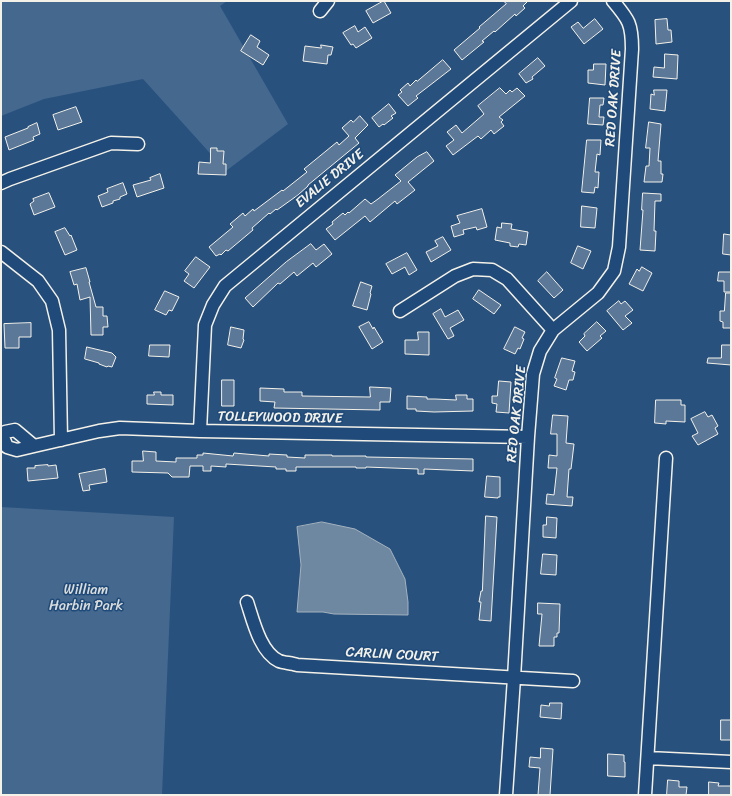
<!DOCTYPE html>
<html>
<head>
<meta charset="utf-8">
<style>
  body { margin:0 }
  #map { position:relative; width:732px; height:796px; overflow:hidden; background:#28517e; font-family:Sriracha,sans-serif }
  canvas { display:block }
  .frame { position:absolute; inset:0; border:2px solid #f4f1e8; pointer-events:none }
</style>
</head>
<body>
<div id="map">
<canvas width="732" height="796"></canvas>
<div class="frame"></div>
</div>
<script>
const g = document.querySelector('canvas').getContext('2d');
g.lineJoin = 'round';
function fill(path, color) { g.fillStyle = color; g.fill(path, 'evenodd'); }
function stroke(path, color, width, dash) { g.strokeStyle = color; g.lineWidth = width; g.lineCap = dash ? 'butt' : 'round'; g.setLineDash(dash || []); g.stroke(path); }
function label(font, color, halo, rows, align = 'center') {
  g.font = font + ' Sriracha,sans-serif'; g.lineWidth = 3; g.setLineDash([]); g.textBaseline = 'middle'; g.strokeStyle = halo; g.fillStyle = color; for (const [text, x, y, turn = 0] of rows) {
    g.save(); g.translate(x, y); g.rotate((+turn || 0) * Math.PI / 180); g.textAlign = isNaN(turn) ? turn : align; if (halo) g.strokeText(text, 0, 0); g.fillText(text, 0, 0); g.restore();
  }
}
const green = new Path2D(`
  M1,1H227L220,6L288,124L226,171L143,79L44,99L1,116Z
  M1,507L174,517L162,795H1Z`);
const water = new Path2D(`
  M322,522L355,529L390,549L405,579L408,602V615L334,614L323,612H297L301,565L297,527Z`);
const building = new Path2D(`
  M384,1L391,13L373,23L366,11Z
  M504,1H528L523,6L525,8L516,16L515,14L495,32L494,31L482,41L484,42L462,60L454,50L480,28L479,27L506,4Z
  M595,19L603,29L584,44L571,27L578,22L583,28Z
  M667,19L668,30H671L672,42L656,44L655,20Z
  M355,26L358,32L365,27L372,38L356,48L353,44L351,45L343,33Z
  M251,35L260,41L257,47L269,55L263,65L241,51Z
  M321,45L333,47L331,55H328L327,64L303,61L305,46L321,48Z
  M665,54L678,55L677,79L653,77L654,67L664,68Z
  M538,58L545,66L532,77L533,79L526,83L519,74Z
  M443,60L451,69L416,96L418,98L408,106L398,95L402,92L400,90L408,83L410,86L416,80L417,81Z
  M594,64H606L605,85L588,83V70H593Z
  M500,88L506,94L510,90L512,92L517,88L525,96L499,117L503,120L501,122L504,126L494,134L491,130L481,139L478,136L453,155L446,146L454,140L447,132L456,125L462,133L484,114L478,106Z
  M654,90H667L665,111L650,109L651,94L654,95Z
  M590,98H604L603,105H600L599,117H604L603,125L588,124Z
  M389,104L396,113L391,116L393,118L384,125L383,124L379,127L372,118Z
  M76,107L82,122L58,130L53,115Z
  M360,116L368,125L355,138L359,143L308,185V186L298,195L277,210L276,209L270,214L269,213L252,228L253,230L228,251L226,250L221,255L220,254L216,256L209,247L233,227L230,224L243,213L245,216L253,209L254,211L282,190L283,191L307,172L304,169L337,142L339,145L349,136L342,128L351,120L353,122Z
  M649,122L661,124L658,161H661V174H663L662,182H644L646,166H649L650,148H646Z
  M37,123L40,134L33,137L34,140L9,150L5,137L28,128V127Z
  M587,140H601L600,155L597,154L595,172H599L598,188L595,187L594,193L582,192Z
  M211,148H217V151H224L223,164H226V175L198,174L199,162L210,163Z
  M427,152L434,161L408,182L415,190L397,204L395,201L370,222L365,216L335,240L326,229L333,224L332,222L343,213L345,215L348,212L349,213L365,199L371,204L378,199L401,181L395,175L417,157Z
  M160,174L164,188L137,197L133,185L151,180L150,178Z
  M123,183L127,194L120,197V199L113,201V203L102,207L98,196L108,192L107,189Z
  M49,193L55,207L34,215L30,204L34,201L33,199Z
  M643,193L661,194V201H655L654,231H656L655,251L640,250L643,210H642Z
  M582,206L597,208L595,228L581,227Z
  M482,209L487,227L477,230L476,227L463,230L464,234L454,237L451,226L460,223L457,216Z
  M502,223L512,224L511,229L528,232L526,245L519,244L518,247L510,246V243L495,240L497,227L501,228Z
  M65,228L70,236L71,235L77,250L65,255L55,232Z
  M724,234L731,235V255L723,254Z
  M443,237L451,250L431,262L426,252L438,246L435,241Z
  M311,244L316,250L324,244L332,254L316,267L313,263L297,276L294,272L280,284L278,283L253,307L245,298L286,262Z
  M578,246L591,251L583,269L571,263Z
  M407,253L417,270L409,275L405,267L392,274L386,264Z
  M196,257L210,267L194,288L184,281L189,274L185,271Z
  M642,267L652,273L643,291L629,284L637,269L639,271Z
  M86,268L90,282H89L96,307H103V316H107L108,327H103V335H91L90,297L80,300L77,284L74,285L70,272Z
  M547,272L563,290L554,298L538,281Z
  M719,272H731V292H724V281H718Z
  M361,282L372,286L370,293L371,294L367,310L353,306Z
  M479,290L501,305L494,314L473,299Z
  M165,291L179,297L172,311L169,310L166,315L155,310Z
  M726,293H731V328H723V322L720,321V311H724Z
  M619,301L621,304L625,301L633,310L625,316L632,323L623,330L607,311Z
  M441,309L445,317L458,310L464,320L450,328L454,336L448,339L433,314Z
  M369,322L373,329L374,327L383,342L372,349L359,327Z
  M597,322L606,331L600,336L602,338L587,351L579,342L585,336L584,334Z
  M31,323V337H19V348H5L4,324Z
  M231,327L244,330L243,339L244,340L241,348L228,345Z
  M515,327L525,332L522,338L524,339L520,349L518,348L515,354L504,349Z
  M418,332H429V355L405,354V340H418Z
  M150,345H170L169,357L149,356Z
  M722,345H731V365L707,363L708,358H721Z
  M87,347L112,353L116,357L112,367L108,366L107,367L99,364V363L85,359Z
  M562,358L575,361L572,371L575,372L573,380H569L566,390L554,386L557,379L555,378Z
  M222,380H234V406H222Z
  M499,381L511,382L509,413L496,412L497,404L492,403V396H497Z
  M370,387L391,388L390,402H380V410L274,408L275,402L260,401V388L284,389V392H302V396L370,397Z
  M154,392H161V395H173V405L147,404V395H154Z
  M456,395H467V399H473V411L434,412L416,411V409H407V396L427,397V399H435L456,400Z
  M656,400H681V405H685V422L666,421V424L655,423Z
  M705,412L708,417L712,415L718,426L715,428L718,434L698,445L692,436L698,433L691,419Z
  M553,415L568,416L566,443L574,444L571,469H569L567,497H573L572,506L546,504L547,494L554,495L557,468H548L549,455L557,456V434H551Z
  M143,451L156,452V461L176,462V458H197V455H203V453L233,456L234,453L269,456V454L287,455V457L305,458V455H332V456H366V457L473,459V471L424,469V474H418V469L366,467V468H356V467H296V471H286V469H276V467L226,464V467L211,466V471H203V466H190L189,477H172L168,473L132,472V461H143Z
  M48,465V466L56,465L58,478L28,481L27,468H35V466Z
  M105,469L107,482L89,485L90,490L83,491L79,474Z
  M487,476L500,477V497H498V498L485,497Z
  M486,516L497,517L491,621L479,620L481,602H479L481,591H482Z
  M547,517L557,518L556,538L543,537V525H546Z
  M543,554L557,555L556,575L541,574Z
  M538,603L560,604L559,633H557V637H554V646H539L542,614H538Z
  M550,703H562L561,719L540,717L541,705L549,706Z
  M721,720H731V740H721Z
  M541,748L553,749L550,795H538L540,768L529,767L530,757L540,758Z
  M608,754L624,755V762H625V777L608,776Z
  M668,780L679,781V787H687L686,795H667Z
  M709,782L719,783L718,786H731V795H709Z`);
const minor = new Path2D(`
  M320,11L328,1
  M1,183L10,179L111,143L138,144
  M1,252L38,281L52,301L59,330L61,440
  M400,311L455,276L473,269L492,270L507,279L553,330
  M200,431L205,325L213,305L225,286L571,1
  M34,446L17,450L7,447L3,437L5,432L15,430L34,446L99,431L120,428L200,431L528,437
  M247,602C253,620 260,652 279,661C284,663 292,663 297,665L573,681
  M648,758L731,762
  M506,795L514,678L528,437L533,374L540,351L553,330L598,293L614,271L619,247L632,49C632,24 629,20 613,1
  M645,795L666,458`);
const streetNames = [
  ["RED OAK DRIVE",614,98,-86],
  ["EVALIE DRIVE",330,179,-39],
  ["RED OAK DRIVE",517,414,-84],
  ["TOLLEYWOOD DRIVE",280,418,1],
  ["CARLIN COURT",392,655,3]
];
const parkNames = [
  ["William",86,590],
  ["Harbin Park",86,606]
];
fill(green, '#45688e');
fill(water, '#6e88a2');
stroke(water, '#a4b2be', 1);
fill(building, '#5b7899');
stroke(building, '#f4f1e8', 1);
stroke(minor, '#f4f1e8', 15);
stroke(minor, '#1f4a7a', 12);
label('14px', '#f4f1e8', '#1f4a7a', streetNames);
label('14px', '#dadcda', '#1f4a7a', parkNames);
</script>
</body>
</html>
